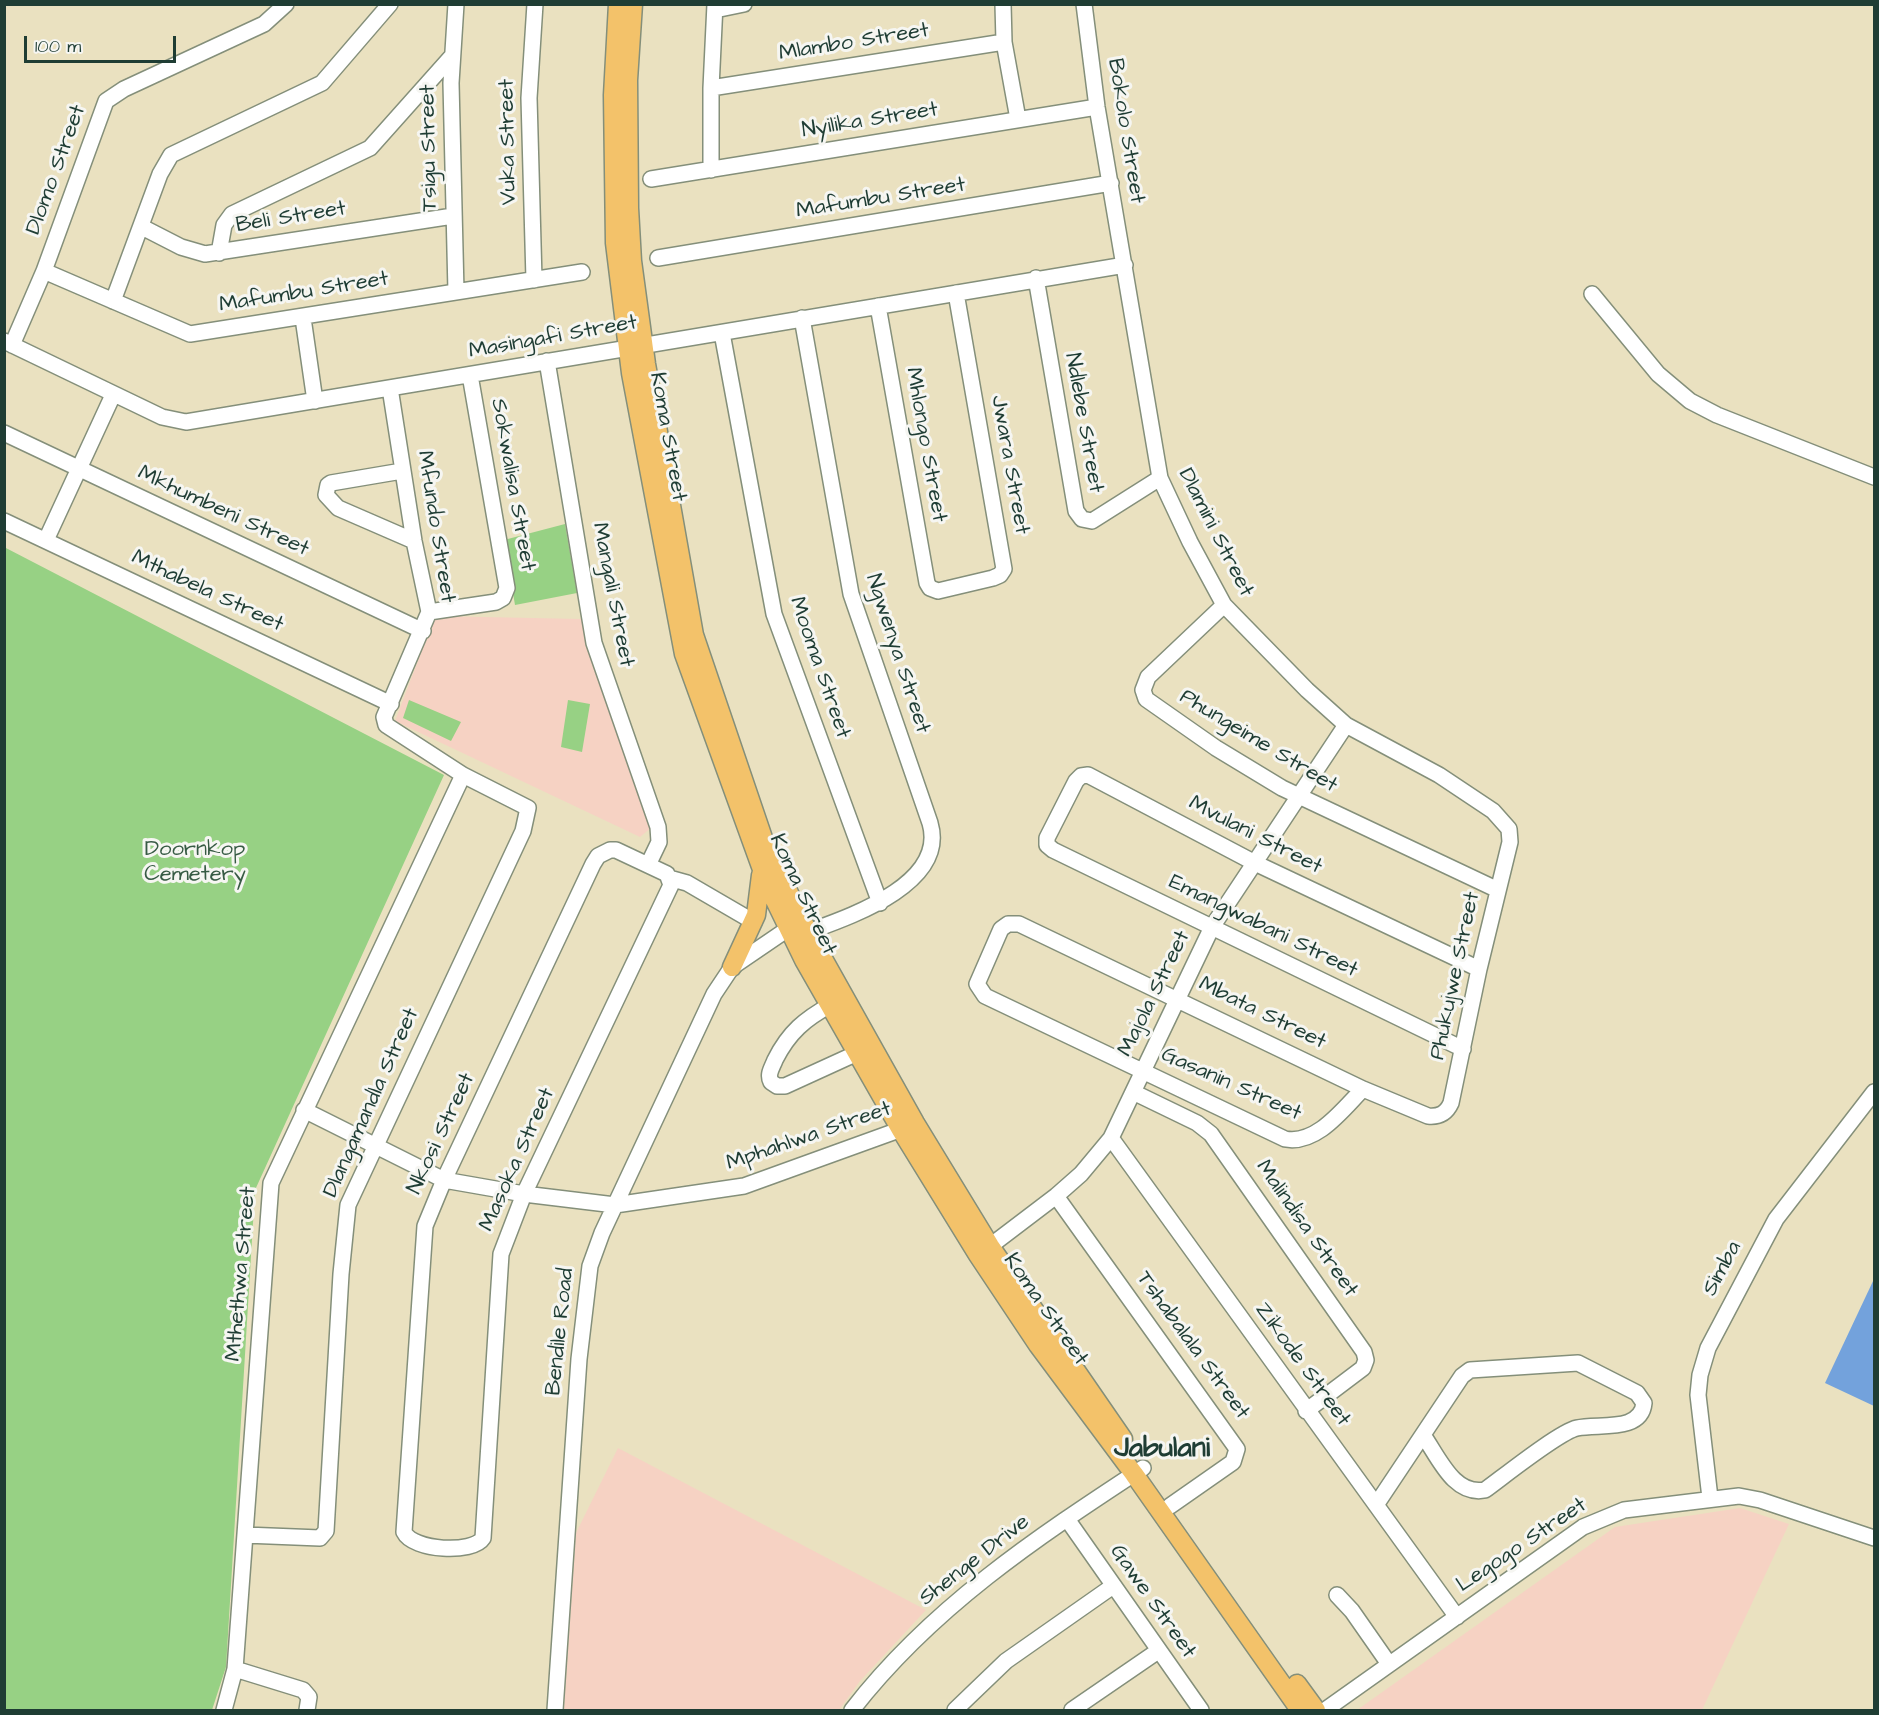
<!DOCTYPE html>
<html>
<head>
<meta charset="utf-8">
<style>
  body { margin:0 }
  #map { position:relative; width:1879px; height:1715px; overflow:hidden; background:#eae1c0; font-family:"Architects Daughter",sans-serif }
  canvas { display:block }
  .frame { position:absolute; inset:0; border:6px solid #1f3d34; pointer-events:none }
  .scale { position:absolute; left:24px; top:36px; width:152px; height:27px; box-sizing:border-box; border:3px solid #1f3d34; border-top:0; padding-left:8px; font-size:18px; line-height:21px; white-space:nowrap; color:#1f3d34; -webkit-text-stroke:4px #f6f6f2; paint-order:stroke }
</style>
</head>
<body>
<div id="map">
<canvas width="1879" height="1715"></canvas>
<div class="frame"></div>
<div class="scale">100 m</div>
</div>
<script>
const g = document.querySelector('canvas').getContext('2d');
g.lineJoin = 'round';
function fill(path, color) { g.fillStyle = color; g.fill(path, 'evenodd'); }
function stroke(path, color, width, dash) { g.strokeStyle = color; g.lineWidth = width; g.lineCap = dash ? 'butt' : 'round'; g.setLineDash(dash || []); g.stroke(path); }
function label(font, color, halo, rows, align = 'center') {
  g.font = font + ' "Architects Daughter",sans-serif'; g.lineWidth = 6; g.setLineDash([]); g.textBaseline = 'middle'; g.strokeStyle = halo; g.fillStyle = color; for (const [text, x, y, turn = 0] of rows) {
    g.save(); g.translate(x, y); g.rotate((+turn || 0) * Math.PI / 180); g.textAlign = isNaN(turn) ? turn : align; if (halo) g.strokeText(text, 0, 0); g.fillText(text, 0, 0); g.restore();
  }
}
const built = new Path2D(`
  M435,616L581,619L652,827L640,837L395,721Z
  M618,1448L926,1610L860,1681L839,1710H564L576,1533Z
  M1740,1508L1789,1524L1702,1710H1357L1615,1527Z`);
const green = new Path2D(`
  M565,524L577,593L515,605L504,540Z
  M4,547L444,775L255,1190L226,1667L212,1710H5Z
  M409,700L461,722L451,741L403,718Z
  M568,700L590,704L582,752L561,747Z`);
const water = new Path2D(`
  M1874,1279V1406L1825,1383Z`);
const minor = new Path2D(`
  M1003,4L1004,42L1018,119
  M1084,4L1097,107L1160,478L1190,542L1224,605L1307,690L1346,725L1439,775L1493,811L1509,829L1510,842L1479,969L1451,1103C1446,1114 1439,1117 1428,1116L1363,1089L1019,924H1008L1001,929L977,984L985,996L1285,1139C1317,1145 1343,1109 1363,1089
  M715,10L744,4
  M711,88L1004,42
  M711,170V88L715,4
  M651,179L1097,107
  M142,227L181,247L205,254L453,216
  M219,253L224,225L232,214L370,148L452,56
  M658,258L1111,183
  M44,271L190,334L582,272
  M1036,278L1076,511L1082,519L1092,521L1160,478
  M534,280L529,98L535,4
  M456,292L451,83L456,4
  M1592,294L1658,374L1690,401L1717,415L1874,477
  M113,301L160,174L171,155L322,83L390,4
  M878,306L927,583L930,588L938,591L993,578L1000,575L1004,569L956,293
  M303,318L315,401
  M802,318L851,594L930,823C948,884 849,917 808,932
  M722,333L774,614L880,903
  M4,341L162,417L186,422L1125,265
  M12,345L44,271L106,101L124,89L264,24L286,4
  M547,361L594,643L658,827L659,842L648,865
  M4,433L423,631
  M402,471L331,483L328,485L326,495L338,508L414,541
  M4,521L391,704
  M46,540L113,395
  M1224,605L1148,677L1143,690L1146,699L1216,748L1282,788L1498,890
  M429,612L496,602L503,598L507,588L470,375
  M610,850H616L667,874L671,885L524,1194L501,1254L483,1538C473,1554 413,1551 404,1532L425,1226L444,1180L593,864L598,856Z
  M669,878L687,883L754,922
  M832,1004C805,1019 789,1032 775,1060C772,1068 767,1074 771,1082L777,1086H785L866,1049
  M1463,1049L1053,850L1047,845V838L1076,781L1081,776L1088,775L1255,863L1479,969
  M1133,1092L1197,1123L1211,1134L1364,1352L1366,1360L1363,1368L1306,1411
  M304,1110L444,1180L524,1194L615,1205L744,1186L910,1126
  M1111,1138L1457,1617
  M1056,1196L1237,1449L1233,1462L1170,1506
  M981,1253L1056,1196L1081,1174L1111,1138L1212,927L1346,725
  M1710,1498L1698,1395L1700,1375L1708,1348L1776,1219L1874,1092
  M1376,1505L1462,1376L1470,1370L1578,1363L1637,1393L1644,1403C1641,1433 1598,1423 1577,1428C1559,1432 1503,1477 1485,1490C1454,1496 1439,1458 1423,1435
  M1067,1519L1201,1710
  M245,1535L320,1538L326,1531L341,1274L348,1205L523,831L528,808L463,775L386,725L384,717L429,612L414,541L390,388
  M1337,1595L1352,1611L1389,1664
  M235,1669L303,1690L309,1697L307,1710
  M224,1710L235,1669L271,1183L463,775
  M555,1710L579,1359L590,1266L602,1233L714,994L732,967L798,922
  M852,1710C931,1608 1036,1538 1143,1468
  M955,1710L1006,1661L1113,1586
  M1072,1710L1158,1651
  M1325,1710L1583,1527L1624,1510L1739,1496L1760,1500L1874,1538`);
const major = new Path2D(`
  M618,4L613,95L615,243L631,373L684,654L768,886L804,960L901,1130L978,1255L1038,1345L1134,1474L1300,1710
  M633,4L628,80L629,208L632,261L646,364L694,635L765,844L808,932L915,1123L990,1246L1123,1439
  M732,967L756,915L761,875
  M1297,1684L1316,1710`);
const streetNames = [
  ["Mlambo Street",854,43,-9],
  ["Nyilika Street",870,121,-9],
  ["Bokolo Street",1125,131,81],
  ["Vuka Street",509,142,-91],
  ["Tsigu Street",430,148,-91],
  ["Dlomo Street",57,170,-70],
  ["Mafumbu Street",881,199,-9],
  ["Beli Street",291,218,-9],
  ["Mafumbu Street",304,293,-9],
  ["Masingafi Street",553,338,-10],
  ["Ndlebe Street",1083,423,80],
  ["Koma Street",667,437,80],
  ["Mhlongo Street",925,445,80],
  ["Jwara Street",1009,465,80],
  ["Sokwalisa Street",512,485,80],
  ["Mkhumbeni Street",223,512,25],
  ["Mfundo Street",435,527,81],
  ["Dlamini Street",1215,533,63],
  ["Mthabela Street",207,592,25],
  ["Mangali Street",612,595,79],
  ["Ngwenya Street",897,654,72],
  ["Mooma Street",819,668,71],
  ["Phungeime Street",1258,742,31],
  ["Mvulani Street",1255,836,27],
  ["Koma Street",802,895,65],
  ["Emangwabani Street",1263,927,26],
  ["Phukujwe Street",1456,976,-78],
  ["Majola Street",1155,994,-64],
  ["Mbata Street",1262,1014,26],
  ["Gasanin Street",1231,1085,24],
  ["Dlangamandla Street",372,1103,-66],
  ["Nkosi Street",442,1134,-65],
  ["Mphahlwa Street",809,1137,-19],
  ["Masoka Street",518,1160,-66],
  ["Malindisa Street",1306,1229,55],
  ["Simba",1723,1269,-62],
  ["Mthethwa Street",242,1274,-85],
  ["Koma Street",1045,1310,55],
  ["Bendile Road",561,1332,-84],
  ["Tshabalala Street",1192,1346,54],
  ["Zikode Street",1302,1365,54],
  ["Legogo Street",1522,1546,-34],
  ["Shenge Drive",975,1561,-38],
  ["Gawe Street",1152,1602,55]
];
const parkNames = [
  ["Doornkop",195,850],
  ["Cemetery",195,875]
];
const districtNames = [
  ["Jabulani",1162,1450]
];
fill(built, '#f6d2c3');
fill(green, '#97d184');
fill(water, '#73a2dc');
stroke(minor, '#848f7a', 18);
stroke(major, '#848f7a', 21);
stroke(minor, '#fff', 15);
stroke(major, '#f3c26a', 18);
label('22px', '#1f3d34', '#f6f6f2', streetNames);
label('22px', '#375b44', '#f6f6f2', parkNames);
label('bold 28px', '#1f3d34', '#f6f6f2', districtNames);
</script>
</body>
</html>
